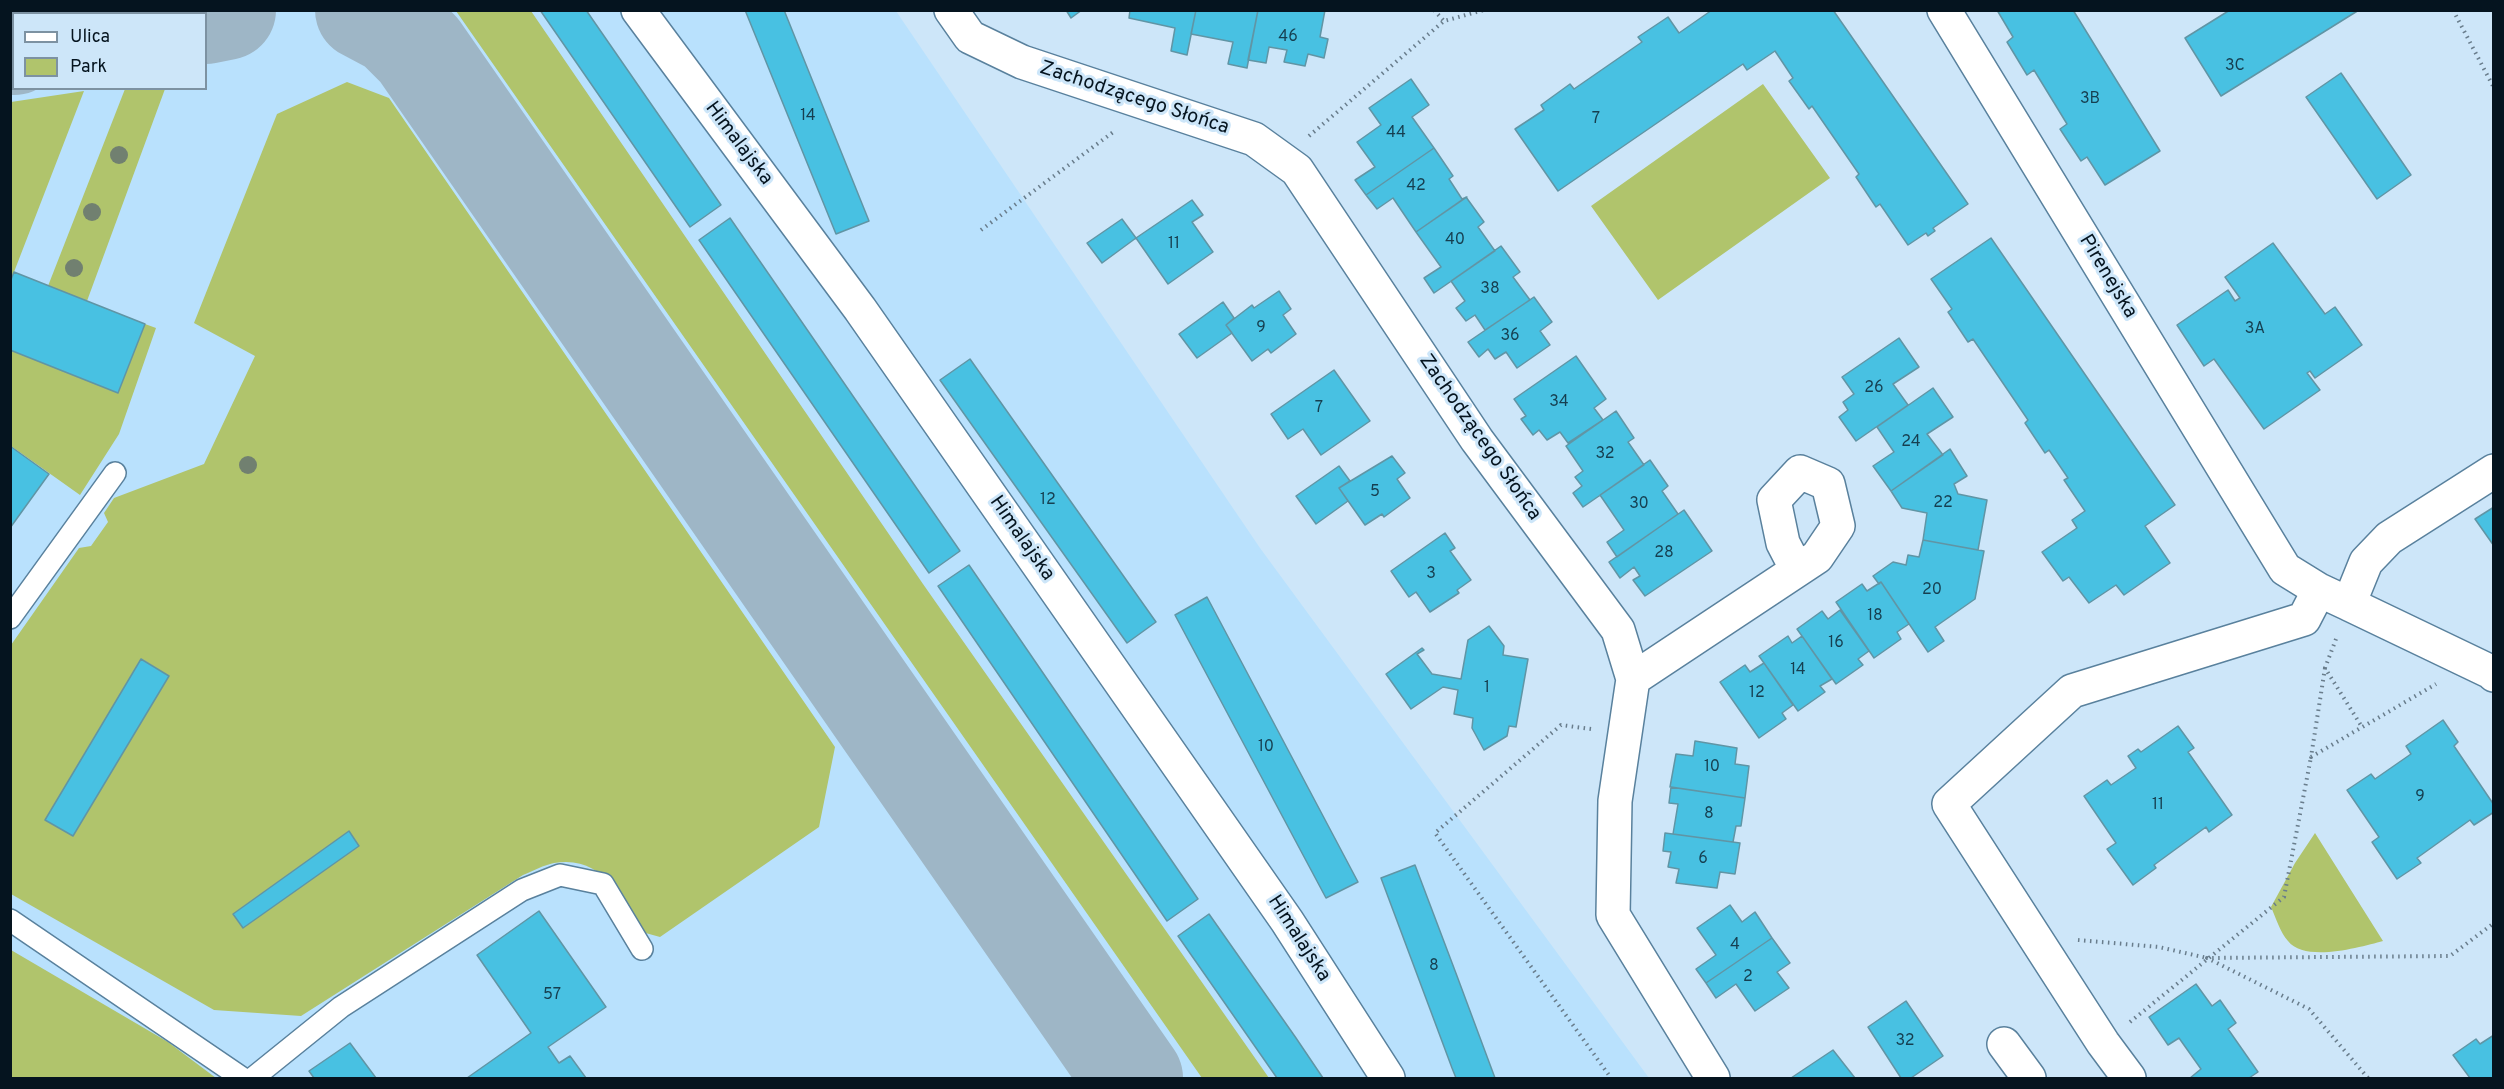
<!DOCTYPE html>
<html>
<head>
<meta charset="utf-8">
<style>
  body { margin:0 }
  #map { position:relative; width:2504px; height:1089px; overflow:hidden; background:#cde6f9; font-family:Overpass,sans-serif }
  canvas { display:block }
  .frame { position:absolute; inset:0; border:12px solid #05141f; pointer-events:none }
  .legend { position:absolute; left:12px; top:12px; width:195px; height:78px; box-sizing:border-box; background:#cde6f9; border:2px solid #7d92a2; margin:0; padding:8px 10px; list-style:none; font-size:18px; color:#05141f }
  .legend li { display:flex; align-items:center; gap:12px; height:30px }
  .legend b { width:30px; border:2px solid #7d92a2 }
</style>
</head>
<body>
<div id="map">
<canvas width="2504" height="1089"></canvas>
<div class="frame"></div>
<ul class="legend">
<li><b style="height:8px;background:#fff"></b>Ulica</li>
<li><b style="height:16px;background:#b0c46c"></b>Park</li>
</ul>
</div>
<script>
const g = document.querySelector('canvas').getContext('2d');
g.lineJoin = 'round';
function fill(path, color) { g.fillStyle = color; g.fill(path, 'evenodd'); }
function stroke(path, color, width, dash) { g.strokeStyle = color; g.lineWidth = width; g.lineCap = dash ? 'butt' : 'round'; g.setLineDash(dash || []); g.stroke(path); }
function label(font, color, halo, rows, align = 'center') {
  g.font = font + ' Overpass,sans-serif'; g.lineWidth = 6; g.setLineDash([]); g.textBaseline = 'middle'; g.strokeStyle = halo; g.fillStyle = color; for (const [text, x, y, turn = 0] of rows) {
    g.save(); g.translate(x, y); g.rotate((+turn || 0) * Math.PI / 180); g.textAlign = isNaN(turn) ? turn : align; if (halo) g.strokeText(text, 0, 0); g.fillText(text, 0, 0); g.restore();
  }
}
const built = new Path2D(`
  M10,11H896L1260,548L1649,1078H52L10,1023ZM14,14H206V88H14Z`);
const green = new Path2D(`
  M456,11H531L923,584L1269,1078H1202Z
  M347,82L389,98L835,747L819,827L660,937L642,932C619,897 604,855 554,863C544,865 533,871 523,875L301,1016L214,1010L11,894V645L79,548L91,546L108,522L104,513L114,498L204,464L255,356L194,323L277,114ZM142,659L169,676L73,836L47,821ZM349,832L358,846L243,928L233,914Z
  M1763,84L1830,178L1658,300L1591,206Z
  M125,89H165L87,301L48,286Z
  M84,91L14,272L11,282V102Z
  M145,324L156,328L119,434L80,495L11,446V350L118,393Z
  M2315,833L2383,941C2361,947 2305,963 2288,941C2280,932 2276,918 2271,907L2295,863Z
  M11,950L168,1042L216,1078H11Z`);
const taxiway = new Path2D(`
  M365,10L395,26L419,50L1133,1078
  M206,14L226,10
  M10,45H14`);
const building = new Path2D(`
  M540,10H586L721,205L690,227Z
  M745,10H784L869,221L836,234Z
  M1066,10H1082L1071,18Z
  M1130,10H1196L1187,55L1171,51L1175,28L1129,18Z
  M1196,10H1258L1247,68L1228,64L1233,42L1191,34Z
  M1258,10H1325L1320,37L1328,39L1324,58L1308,54L1305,66L1284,62L1287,50L1269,47L1266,63L1248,60Z
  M1712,10H1833L1968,204L1933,228L1935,231L1928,236L1926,233L1908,245L1880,204L1876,207L1856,177L1859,174L1812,106L1809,109L1789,81L1793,78L1775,51L1747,70L1743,64L1558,191L1515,129L1544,110L1541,105L1570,84L1574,89L1642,42L1638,37L1668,17L1679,33Z
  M1997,10H2073L2160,151L2105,185L2087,157L2081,161L2060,129L2067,124L2034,70L2027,75L2007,42L2013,37Z
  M2230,10H2359L2221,96L2185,38Z
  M2341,73L2411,175L2377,199L2306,97Z
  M1411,79L1429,105L1412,117L1434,148L1366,195L1355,180L1375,167L1357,142L1381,125L1369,108Z
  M1434,148L1453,176L1449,179L1462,199L1467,197L1416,232L1393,198L1377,209L1366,195Z
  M1466,197L1484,222L1478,227L1495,251L1434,293L1424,278L1441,267L1416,232Z
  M1192,200L1203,215L1192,222L1213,252L1168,284L1136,238Z
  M730,218L960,551L929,573L699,240Z
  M1122,219L1136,238L1102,263L1087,243Z
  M1991,238L2175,505L2145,526L2170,563L2124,595L2116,585L2089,603L2069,577L2063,581L2042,552L2077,528L2072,520L2085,511L2064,480L2068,478L2049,450L2045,453L2025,423L2028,420L1973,339L1968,342L1948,312L1952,309L1931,279Z
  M2273,243L2325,314L2335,307L2362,345L2315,378L2310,371L2307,373L2320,390L2264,429L2214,359L2204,366L2177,325L2228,290L2235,301L2240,298L2225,277Z
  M1501,246L1520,272L1513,277L1530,300L1485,330L1475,315L1466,321L1456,308L1465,301L1451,281Z
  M14,272L145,324L118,393L10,350V282Z
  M1279,291L1291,309L1283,315L1296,334L1271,353L1268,349L1252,361L1226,325L1252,305L1254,308Z
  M1534,297L1552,322L1540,331L1550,345L1517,368L1506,352L1495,359L1488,349L1479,357L1468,342Z
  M1223,302L1234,318L1226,325L1232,333L1197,358L1179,334Z
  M1899,338L1919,367L1893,384L1908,405L1856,441L1839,417L1848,410L1843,402L1854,394L1842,377Z
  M1576,356L1606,399L1594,408L1603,420L1568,443L1560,432L1547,440L1539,430L1533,435L1521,419L1526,416L1514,399Z
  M970,359L1156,622L1127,643L940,380Z
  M1334,370L1370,421L1321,455L1303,429L1288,439L1271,414Z
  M1933,388L1953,417L1927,434L1943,455L1891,491L1873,466L1894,452L1877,427Z
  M1616,411L1634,438L1628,442L1644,465L1583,507L1573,493L1582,486L1575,477L1583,471L1566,446Z
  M10,446L49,474L10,528Z
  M1950,449L1967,476L1954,484L1958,494L1987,500L1978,550L1923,540L1927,513L1902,508L1891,491Z
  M1392,456L1405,473L1397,479L1410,498L1384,517L1382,514L1365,525L1339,488Z
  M1650,460L1668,486L1662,491L1678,514L1617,557L1607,542L1624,530L1600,495Z
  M1339,466L1350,481L1339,488L1348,501L1316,524L1296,496Z
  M2494,507V546L2475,519Z
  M1684,510L1712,551L1645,596L1633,580L1640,576L1634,567L1620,578L1609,562Z
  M1445,533L1455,548L1450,551L1471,580L1457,590L1459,593L1430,612L1416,592L1409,597L1391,571Z
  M1923,540L1984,551L1975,599L1935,627L1944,641L1928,652L1881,582L1879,584L1873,576L1893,562L1906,565L1908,555L1919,557Z
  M969,565L1198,899L1167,921L938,586Z
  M1881,582L1909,624L1897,632L1901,639L1874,658L1836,602L1862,584L1867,591Z
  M1207,597L1358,882L1326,898L1175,615Z
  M1840,610L1869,651L1858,659L1863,665L1836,684L1797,629L1822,611L1828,619Z
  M1489,626L1504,646L1503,655L1528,659L1516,727L1509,726L1507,736L1484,750L1472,728L1473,718L1454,714L1458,690L1443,687L1411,709L1386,674L1422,648L1424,650L1417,654L1432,674L1461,679L1468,640Z
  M1788,636L1792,643L1802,636L1832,679L1820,686L1825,692L1798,711L1759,656Z
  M141,659L169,676L73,836L45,820Z
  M1764,663L1793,705L1782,713L1786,719L1759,738L1720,682L1745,665L1750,672Z
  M2443,720L2458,742L2454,746L2494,805V812L2474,825L2470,820L2417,858L2421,863L2397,879L2372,842L2379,837L2347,790L2371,774L2375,779L2411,754L2406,746Z
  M2178,726L2194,748L2188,752L2232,815L2209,832L2206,827L2154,865L2156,868L2133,885L2107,849L2116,843L2084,796L2107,780L2111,785L2136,768L2128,756L2138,749L2141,752Z
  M1695,741L1737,748L1735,764L1749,766L1745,798L1670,787L1676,754L1693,756Z
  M1671,787L1745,798L1741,826H1736L1733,842L1673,834L1678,804L1669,803Z
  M349,831L359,846L243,928L233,914Z
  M1665,833L1740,843L1735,874L1720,872L1717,888L1676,883L1679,869L1668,867L1671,852L1663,851Z
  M1415,865L1457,976L1495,1078H1456L1452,1068L1381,878Z
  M1730,905L1742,922L1755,912L1772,938L1706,983L1696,969L1716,955L1697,928Z
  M539,911L606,1007L548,1047L559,1063L570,1056L586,1078H467L531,1033L477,955Z
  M1209,914L1296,1038L1323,1078H1277L1178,936Z
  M1772,938L1790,963L1777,972L1789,988L1755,1011L1736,984L1716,998L1706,983Z
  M2196,984L2212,1006L2220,1000L2236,1023L2228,1029L2258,1072L2249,1078H2190L2201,1069L2179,1038L2168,1045L2149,1017Z
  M1906,1001L1943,1056L1911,1078H1901L1868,1027Z
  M2494,1035V1078H2470L2453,1055L2476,1039L2480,1044Z
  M350,1043L376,1078H314L309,1071Z
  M1833,1050L1855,1078H1791Z`);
const path = new Path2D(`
  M1434,10L1444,21
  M2453,10L2494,88
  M1309,136L1444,21L1484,10
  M981,230L1116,130
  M2336,639L2325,668L2362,727
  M2325,668L2311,757L2436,684
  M1591,729L1561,725L1435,833L1611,1078
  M2078,940L2159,947L2207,958
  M2130,1022L2284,897L2311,757
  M2368,1078L2309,1009L2207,958L2450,956L2494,923`);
const lane = new Path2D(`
  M10,618L115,473
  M10,920L242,1078
  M253,1078L341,1007L522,890L560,875L603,884L642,949`);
const street = new Path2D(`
  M638,10L860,309L1287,921L1388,1078
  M951,10L970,37L1022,62L1254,139L1297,170L1477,440L1618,630L1633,679L1615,801L1613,915L1713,1078
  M1944,10L2285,569L2319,590L2349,604
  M2494,471L2389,538L2366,562L2349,604L2491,672L2494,675
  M1633,679L1817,557L1838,526L1828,484L1800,472L1774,500L1783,543L1797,570
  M2004,1044L2029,1078
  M2129,1078L2103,1043L1949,804L2072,691L2304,619L2319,590`);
const trees = [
  [119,155],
  [92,212],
  [74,268],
  [248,465]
];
const numberNames = [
  ["46",1288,38],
  ["3C",2235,67],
  ["3B",2090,100],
  ["14",808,117],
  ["7",1596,120],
  ["44",1396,134],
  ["42",1416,187],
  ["40",1455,241],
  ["11",1174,245],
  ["38",1490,290],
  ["9",1261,329],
  ["3A",2255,330],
  ["36",1510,337],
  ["26",1874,389],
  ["34",1559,403],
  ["7",1319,409],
  ["24",1911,443],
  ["32",1605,455],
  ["5",1375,493],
  ["12",1048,501],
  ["22",1943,504],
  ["30",1639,505],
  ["28",1664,554],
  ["3",1431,575],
  ["20",1932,591],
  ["18",1875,617],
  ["16",1836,644],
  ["14",1798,671],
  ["1",1487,689],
  ["12",1757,694],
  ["10",1266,748],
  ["10",1712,768],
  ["9",2420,798],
  ["11",2158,806],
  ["8",1709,815],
  ["6",1703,860],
  ["4",1735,946],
  ["8",1434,967],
  ["2",1748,978],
  ["57",552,996],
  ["32",1905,1042]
];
const streetNames = [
  ["Zachodzącego Słońca",1134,99,18],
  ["Himalajska",738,144,53],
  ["Pirenejska",2107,277,59],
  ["Zachodzącego Słońca",1479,438,55],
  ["Himalajska",1021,539,55],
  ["Himalajska",1298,939,57]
];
fill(built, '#b9e1fd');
fill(green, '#b0c46c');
stroke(taxiway, '#9eb6c6', 100);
fill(building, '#48c1e2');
stroke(building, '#6095a5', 1.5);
stroke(lane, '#59819d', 24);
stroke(street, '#59819d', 36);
stroke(path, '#697d8c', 4, [1.5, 4.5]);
stroke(lane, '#fff', 21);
stroke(street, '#fff', 33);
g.fillStyle = '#718070';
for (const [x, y] of trees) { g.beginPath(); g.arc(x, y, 9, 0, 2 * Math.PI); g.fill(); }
label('16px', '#163f50', null, numberNames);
label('20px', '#05141f', '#cde6f9', streetNames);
</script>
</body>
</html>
